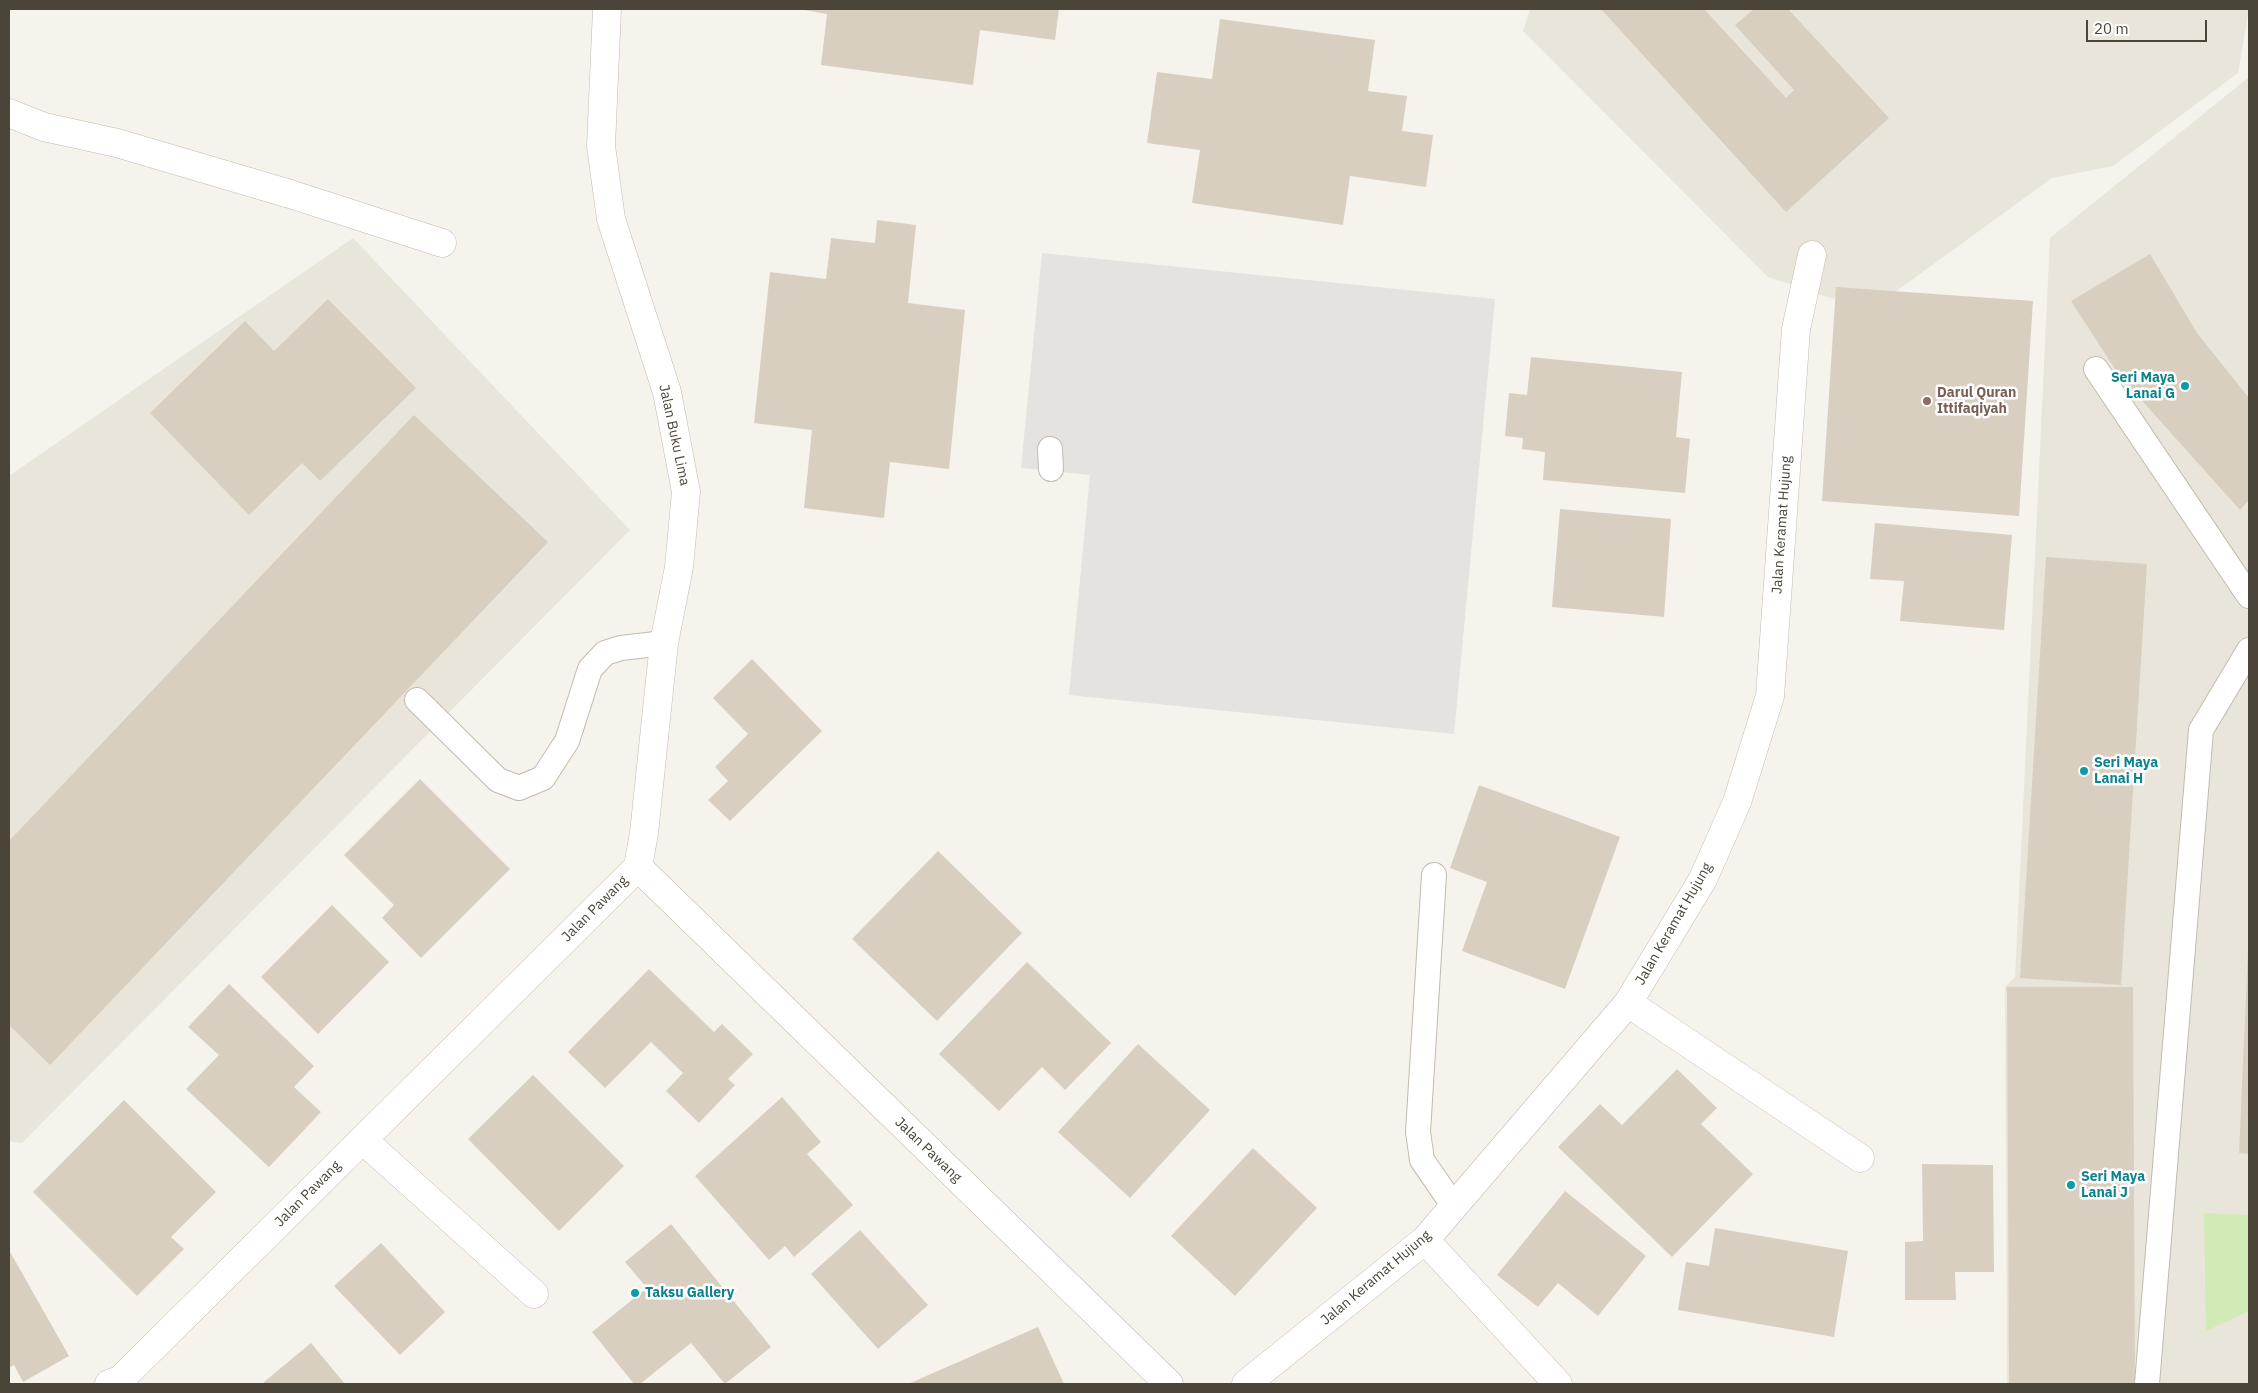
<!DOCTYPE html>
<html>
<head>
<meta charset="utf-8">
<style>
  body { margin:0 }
  #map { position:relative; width:2258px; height:1393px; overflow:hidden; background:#f6f3ec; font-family:"IBM Plex Sans",sans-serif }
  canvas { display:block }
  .frame { position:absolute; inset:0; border:10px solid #4b4439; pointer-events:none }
  .scale { position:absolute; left:2086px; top:20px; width:121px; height:22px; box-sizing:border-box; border:2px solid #4b4439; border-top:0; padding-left:6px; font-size:15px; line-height:18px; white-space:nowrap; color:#4b4439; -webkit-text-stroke:4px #fff; paint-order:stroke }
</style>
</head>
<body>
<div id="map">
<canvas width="2258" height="1393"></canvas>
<div class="frame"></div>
<div class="scale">20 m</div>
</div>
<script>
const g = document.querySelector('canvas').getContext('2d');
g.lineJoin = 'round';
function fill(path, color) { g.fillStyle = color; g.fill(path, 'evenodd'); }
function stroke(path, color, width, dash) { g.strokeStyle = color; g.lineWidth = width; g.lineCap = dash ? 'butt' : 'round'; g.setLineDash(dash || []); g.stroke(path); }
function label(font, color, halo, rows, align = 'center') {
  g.font = font + ' "IBM Plex Sans",sans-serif'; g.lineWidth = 5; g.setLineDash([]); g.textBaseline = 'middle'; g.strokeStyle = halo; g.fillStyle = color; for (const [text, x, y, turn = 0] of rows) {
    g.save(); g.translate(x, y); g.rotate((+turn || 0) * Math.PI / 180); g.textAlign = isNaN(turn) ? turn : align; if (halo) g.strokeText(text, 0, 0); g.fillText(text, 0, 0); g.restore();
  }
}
const residential = new Path2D(`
  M1530,9H2249L2238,73L2113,166L2052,178L1869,311L1768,277L1523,31Z
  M2249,77V1384H2007L2005,987L2015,977L2050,238Z
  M353,238L630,530L22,1143L9,1141V476Z`);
const green = new Path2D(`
  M2204,1213L2249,1215V1311L2206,1331Z`);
const parking = new Path2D(`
  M1042,253L1495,299L1454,734L1069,695L1090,475L1021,468Z`);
const building = new Path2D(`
  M799,9H1059L1055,40L980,30L973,85L821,65L827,14Z
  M1601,9H1704L1786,98L1794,90L1735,25L1754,9H1788L1889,118L1786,212Z
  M1220,19L1375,40L1368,91L1407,96L1402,131L1433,135L1426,187L1350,176L1343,225L1192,203L1200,150L1147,143L1157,72L1212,79Z
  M877,220L916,225L908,303L965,310L949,469L890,462L884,518L804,508L812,430L754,423L770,272L826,279L831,238L875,243Z
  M2150,254L2197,333L2249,398V500L2240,510L2119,375L2071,301Z
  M1836,287L2033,301L2019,516L1822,501Z
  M328,299L416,388L320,481L302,463L249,515L150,413L245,321L274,351Z
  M1531,357L1682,372L1676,437L1690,439L1685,493L1543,480L1545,452L1522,449L1523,438L1505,436L1509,393L1527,395Z
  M414,415L548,542L50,1065L9,1025V841Z
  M1560,509L1671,519L1664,617L1552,607Z
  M1875,523L2012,535L2004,630L1900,621L1904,581L1870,579Z
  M2046,557L2147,564L2121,985L2020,978Z
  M752,659L822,731L730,821L708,800L728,781L715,767L748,734L713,698Z
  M420,779L510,869L421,958L382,918L394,905L344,855Z
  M1479,785L1620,837L1565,989L1462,951L1487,882L1450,868Z
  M938,851L1022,933L937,1021L852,939Z
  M332,905L389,962L318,1034L261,977Z
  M2248,950H2249V1154L2239,1153Z
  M1027,962L1111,1043L1065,1090L1042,1067L999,1111L939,1054Z
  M649,969L714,1032L722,1024L753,1054L728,1079L735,1085L699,1123L666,1091L683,1073L651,1042L605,1088L568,1052Z
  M229,984L314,1066L294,1087L321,1112L269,1167L186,1089L219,1055L188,1027Z
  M2007,987H2133L2135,1384H2009Z
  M1138,1044L1210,1110L1130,1198L1058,1132Z
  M1677,1069L1717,1108L1701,1124L1753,1174L1672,1257L1558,1147L1600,1104L1622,1125Z
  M533,1075L624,1166L559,1231L468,1139Z
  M782,1097L821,1142L807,1154L853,1205L794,1257L785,1246L769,1260L695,1176Z
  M124,1100L216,1192L171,1237L184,1249L137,1296L33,1192Z
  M1253,1148L1317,1208L1235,1296L1171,1236Z
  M1922,1164L1993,1165L1994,1272H1955L1956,1300H1905V1242L1923,1241Z
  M1565,1191L1646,1256L1598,1316L1558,1283L1538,1307L1497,1275Z
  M671,1224L771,1347L725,1384L691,1343L640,1384H634L592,1332L647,1288L625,1262Z
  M1715,1228L1848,1251L1834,1337L1678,1310L1686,1262L1709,1266Z
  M860,1230L928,1305L878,1349L811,1274Z
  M381,1243L445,1312L400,1355L334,1286Z
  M9,1250L69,1356L23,1382L14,1365L9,1368Z
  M1038,1327L1064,1384H908Z
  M311,1343L345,1384H265L264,1382Z`);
const lane = new Path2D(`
  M2096,369L2249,596
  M1050,449L1051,469
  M417,700L498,780L519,788L543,778L567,741L590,669L605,653L621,648L664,643
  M1434,875L1418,1132L1422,1160L1453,1205
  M2147,1384L2201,730L2249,650`);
const street = new Path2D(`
  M607,9L601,146L611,219L667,392L686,492L679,567L664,643L644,833L638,867
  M9,113L44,127L117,143L290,194L442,243
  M638,867L1169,1384
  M1628,1003L1860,1158
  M363,1140L534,1294
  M1425,1240L1558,1384
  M109,1384L120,1380L638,867
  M1246,1384L1425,1240L1628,1003L1703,879L1737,802L1770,696L1796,329L1812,255`);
const markers = [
  [2185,386,5,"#0f9aa8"],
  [1927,401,5,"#8d6e63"],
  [2084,771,5,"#0f9aa8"],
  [2071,1185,5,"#0f9aa8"],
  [635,1293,5,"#0f9aa8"]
];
const cultureNames = [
  ["Seri Maya",2175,378,"right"],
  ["Lanai G",2175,394,"right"],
  ["Seri Maya",2094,763],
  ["Lanai H",2094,779],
  ["Seri Maya",2081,1177],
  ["Lanai J",2081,1193],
  ["Taksu Gallery",645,1293]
];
const educationNames = [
  ["Darul Quran",1937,393],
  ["Ittifaqiyah",1937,409]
];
const streetNames = [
  ["Jalan Buku Lima",674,435,78],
  ["Jalan Keramat Hujung",1782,525,-86],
  ["Jalan Pawang",595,909,-45],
  ["Jalan Keramat Hujung",1674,924,-60],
  ["Jalan Pawang",928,1150,44],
  ["Jalan Pawang",308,1194,-45],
  ["Jalan Keramat Hujung",1376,1278,-40]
];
fill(residential, '#eae5da');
fill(green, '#d2eab5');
fill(parking, '#e5e3e0');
fill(building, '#d8cfc1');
stroke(lane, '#c2bbae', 26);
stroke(street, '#c2bbae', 29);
stroke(lane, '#fff', 24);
stroke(street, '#fff', 28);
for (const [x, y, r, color] of markers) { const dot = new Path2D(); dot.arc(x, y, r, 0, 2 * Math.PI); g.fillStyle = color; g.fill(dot); stroke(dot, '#fff', 2); }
label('bold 14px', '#0d838f', '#fff', cultureNames, 'left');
label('bold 14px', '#785e54', '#fff', educationNames, 'left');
label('14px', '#4b4439', '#fff', streetNames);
</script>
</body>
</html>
